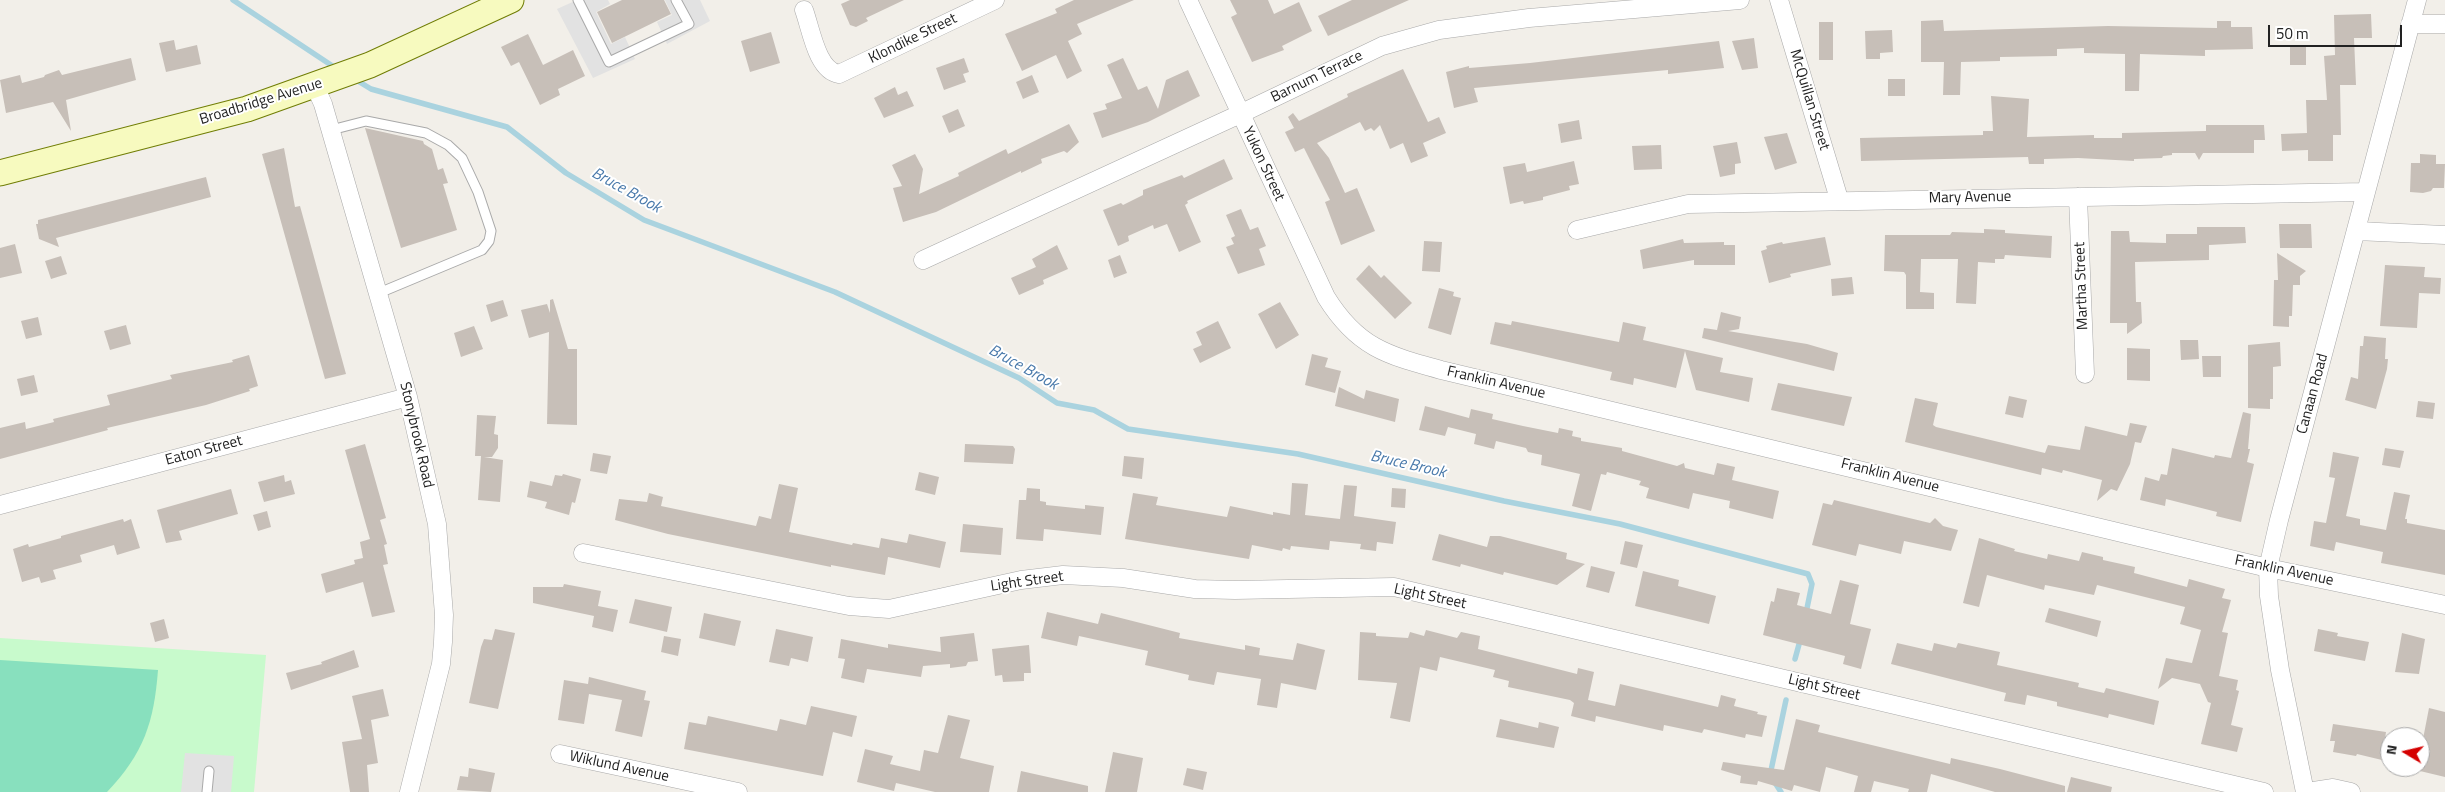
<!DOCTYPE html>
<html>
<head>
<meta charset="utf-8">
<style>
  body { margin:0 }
  #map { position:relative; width:2445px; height:792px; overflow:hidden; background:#f2efe9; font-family:"Titillium Web",sans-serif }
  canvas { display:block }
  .north { position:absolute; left:2380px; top:727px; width:50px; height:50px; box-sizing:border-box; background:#fff; border:1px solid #a7a7a7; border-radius:50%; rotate:279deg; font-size:14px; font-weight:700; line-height:20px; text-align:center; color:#222 }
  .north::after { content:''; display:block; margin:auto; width:18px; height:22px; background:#d40000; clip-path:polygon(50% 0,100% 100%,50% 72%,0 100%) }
  .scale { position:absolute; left:2268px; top:25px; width:134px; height:22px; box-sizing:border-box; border:2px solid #222; border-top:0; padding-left:6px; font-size:15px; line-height:18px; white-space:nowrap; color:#222; -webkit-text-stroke:4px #fff; paint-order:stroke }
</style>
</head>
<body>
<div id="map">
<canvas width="2445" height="792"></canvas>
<div class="north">N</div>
<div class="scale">50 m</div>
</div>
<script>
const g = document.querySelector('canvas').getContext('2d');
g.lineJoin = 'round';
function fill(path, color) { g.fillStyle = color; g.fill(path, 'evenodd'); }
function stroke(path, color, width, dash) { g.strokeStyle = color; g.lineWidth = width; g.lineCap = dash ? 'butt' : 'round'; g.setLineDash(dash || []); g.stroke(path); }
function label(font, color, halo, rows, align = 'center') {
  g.font = font + ' "Titillium Web",sans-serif'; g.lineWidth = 4; g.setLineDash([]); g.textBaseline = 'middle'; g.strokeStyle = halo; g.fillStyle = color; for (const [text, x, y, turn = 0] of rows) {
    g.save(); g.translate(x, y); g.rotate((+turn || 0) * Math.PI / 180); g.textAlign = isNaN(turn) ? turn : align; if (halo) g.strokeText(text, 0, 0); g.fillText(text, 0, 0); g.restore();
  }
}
const park = new Path2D(`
  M0,638L266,655L254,792H0Z`);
const pitch = new Path2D(`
  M0,660L158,670C154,722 144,753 107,792H0Z`);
const parking = new Path2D(`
  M577,0H608L610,4L596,12L611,44L625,37L635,59L593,78L557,9Z
  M665,0H700L710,21L667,44L657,22L672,15Z
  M185,753L234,756L231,792H181Z`);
const stream = new Path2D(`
  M233,0L337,69
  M353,78L371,89L507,127L566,173L644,220L835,292L1019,378L1057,403L1094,410L1128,429L1298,454L1504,501L1620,524L1808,574L1812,584L1806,613
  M1795,659L1801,637
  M1781,792L1770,775L1786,700`);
const building = new Path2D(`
  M622,0H664L671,14L612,43L597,12Z
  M850,0H904L866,18L868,21L856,27L850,25L841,4Z
  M1074,0H1134L1077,24L1082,34L1068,41L1082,71L1067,79L1056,55L1022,71L1005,34L1057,13L1055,9Z
  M1230,0H1268L1274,14L1299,2L1312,31L1282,46L1284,50L1252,62L1231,17L1237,14Z
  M1352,0H1409L1328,36L1318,16Z
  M2371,14L2372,38H2354L2356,85H2340L2341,135H2333V161H2308V150L2282,151L2281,134L2307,133L2306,100H2327L2324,56L2335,55L2334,15Z
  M1943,20L1944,31L2108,26L2217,28V21H2231V27H2252L2253,49L2205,50V56L2140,54L2139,91H2125V54L2084,53V48L2057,49V56L2000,57V61L1961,62L1960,95H1943L1944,62H1921V21Z
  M1819,22H1833V60H1819Z
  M1892,30L1893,52L1880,53V59H1866L1865,31Z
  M771,32L780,63L750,72L741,41Z
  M528,34L543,65L573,50L585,76L558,89L560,95L540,105L519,62L511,66L501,47Z
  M1754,38L1758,68L1742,70L1732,41Z
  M174,40L176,50L197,45L201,64L166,72L159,43Z
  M1719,41L1724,68L1668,74V70L1474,88L1478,102L1454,108L1446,72L1469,66V68L1530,63Z
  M2290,47H2306V65H2290Z
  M131,58L136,80L66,100L71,131L53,102L6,113L0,80L20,75L22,83L44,77L45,75L59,70L62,75Z
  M964,58L969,72L963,74L966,82L944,90L936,68Z
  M1123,58L1138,90L1147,86L1158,109L1166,80L1188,70L1200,96L1148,122L1102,138L1093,113L1107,109L1105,104L1122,98L1107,65Z
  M1403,69L1428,122L1439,117L1446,133L1423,143L1428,156L1411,163L1403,143L1390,149L1380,125L1374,131L1371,128L1365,131L1360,122L1317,143L1329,158L1345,193L1357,188L1375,231L1341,245L1325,202L1330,200L1304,148L1295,152L1285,132L1294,128L1288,117L1293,113L1299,121L1348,97L1347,94Z
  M1032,75L1039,92L1023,99L1016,82Z
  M1888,79H1905V96H1888Z
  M895,87L898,95L907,91L914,106L884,118L874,98Z
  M1991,96L2029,99L2027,137L2094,135V138H2122V133L2206,131V125H2264L2265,140H2254V153H2203L2199,160L2195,153H2172V155L2163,156L2162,158L2134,159V161L2078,158L2044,159V164H2029L2028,157L1861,161L1860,138L1983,135V131H1993Z
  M958,109L965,126L949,133L942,116Z
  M1579,120L1582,139L1561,143L1558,124Z
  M1069,124L1079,142L1067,153L1064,151L1041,159L1042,163L1021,173V171L936,212L903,222L893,188L902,186L892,165L915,154L923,169L919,194L959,176L958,173L1006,149L1008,154Z
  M365,128L423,141L424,144L432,149L438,170L443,168L448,183L443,184L457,230L401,248Z
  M1787,133L1797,163L1775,170L1764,137Z
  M1737,142L1741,163L1735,164V174L1720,177L1713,146Z
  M1661,145L1662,169L1634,170L1632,146Z
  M284,148L295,207L300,206L346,374L325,379L262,154Z
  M2420,154L2436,155V164H2445L2444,188H2433L2431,191L2423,193L2410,192L2411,163H2420Z
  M1224,159L1233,179L1187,201L1188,203L1185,205L1201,242L1179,252L1167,224L1154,229L1153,225L1128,236L1129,241L1118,246L1103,210L1121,203L1123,205L1143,195V190L1182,175L1184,178Z
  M1574,161L1579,184L1569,186L1570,190L1543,197V200L1524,204L1523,201L1510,204L1503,167L1525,163L1527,172Z
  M206,177L211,197L56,238L59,247L39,239L36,224H38V220Z
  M1241,209L1250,230L1258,227L1266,246L1259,249L1265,265L1238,274L1226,247L1234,244L1231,238L1235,236L1226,215Z
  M2279,224H2311L2312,248H2280Z
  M2197,227H2245L2246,243L2209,245V260L2135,262L2136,302H2141L2142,323L2127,334V323H2110L2111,231H2129L2130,242L2166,243V234H2197Z
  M1984,229L2005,230V233L2052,236L2051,258L2005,255L2004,259H1995V263L1978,262L1976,304L1956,303L1958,259H1921L1920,292L1934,293V309H1906V275L1904,272L1884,271L1885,235H1950L1952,232L1984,233Z
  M1825,237L1831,265L1790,274L1791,277L1769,283L1761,251L1767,249L1766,246L1782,242L1783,244Z
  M1683,239L1684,243L1724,242V245H1735V265H1694V260L1643,269L1640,250Z
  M1424,241L1442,242L1440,272L1422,271Z
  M15,244L22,273L0,278V248Z
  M1057,245L1068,269L1043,280L1044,284L1019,295L1011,278L1036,267L1032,259Z
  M2277,253L2306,271L2300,276V285H2293L2292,316H2289V327L2273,326L2274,280H2278Z
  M1120,255L1127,273L1114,278L1108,260Z
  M61,256L67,274L51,279L45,261Z
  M1369,265L1381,278L1384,275L1412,303L1395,319L1356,279Z
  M2385,265L2425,267L2424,277L2441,278L2440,294L2419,293L2417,328L2380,326Z
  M1852,277L1854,294L1832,296L1831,279Z
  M1439,288L1454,292L1453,296L1461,298L1451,335L1428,328Z
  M553,299L568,349H577V425L547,424L549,332L529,338L521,310L547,304L550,313V300Z
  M503,300L508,316L491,322L486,305Z
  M1280,302L1299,335L1276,349L1258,314Z
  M1721,312L1741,317L1739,329L1728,331L1807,344L1838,353L1834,371L1702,338L1704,328L1717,330Z
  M38,317L42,335L26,339L21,321Z
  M1218,321L1231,348L1200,363L1193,349L1202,345L1196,332Z
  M1512,321L1619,342L1623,322L1646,327L1643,340L1723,358L1720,372L1753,378L1749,402L1696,390L1685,351L1676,388L1634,378L1633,385L1610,380L1612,372L1490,344L1495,322L1511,325Z
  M126,325L131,344L110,350L104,331Z
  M474,326L483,349L461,357L454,333Z
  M2364,336L2386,338L2385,359H2388L2387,369L2376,409L2345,400L2351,377L2358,379L2360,346H2363Z
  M2180,340H2198L2199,359L2181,360Z
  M2280,342L2281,366L2273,367V399H2270V409L2248,408V345Z
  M2127,348L2150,349V381L2127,380Z
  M1312,354L1328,358L1325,367L1341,371L1335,393L1305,385Z
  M249,355L258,386L249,389L250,391L206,405L107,428L108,430L0,459V428L25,422L26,429L54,422L53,419L110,405L107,395L172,379L170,375L233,362L232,360Z
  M2202,356H2221V377H2203Z
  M34,375L38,392L21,396L17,379Z
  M1778,383L1852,397L1844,426L1771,410Z
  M1339,387L1364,399L1366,390L1399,399L1395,422L1335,406Z
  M2009,396L2027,400L2023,418L2005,414Z
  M1915,398L1938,403L1933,425L1936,427L2045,453L2048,445L2080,450L2085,426L2127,436L2130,423L2147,426L2141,443L2135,442L2130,464L2117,491L2111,489L2097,501L2102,480L2063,470L2062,473L2042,468L2041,475L1905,442Z
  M2418,401L2435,403L2433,419L2416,417Z
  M1425,406L1469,418L1471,409L1493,414L1492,419L1523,426L1558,433L1559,428L1573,431L1572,436L1581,438V441L1622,448V451L1677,466L1684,463L1685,468L1714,475L1717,463L1735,467L1732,480L1779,491L1773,519L1729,508L1730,501L1693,493L1689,509L1646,498L1649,488L1639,485L1641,481L1607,472L1606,475L1601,474L1591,511L1572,506L1580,474L1541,465L1542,455L1528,452L1526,448L1496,441L1494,449L1474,444L1476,434L1448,427L1445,436L1419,430Z
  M2243,412L2251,414L2248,449H2250L2247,462L2254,464L2241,522L2216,516L2217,512L2166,499L2165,506L2140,500L2145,477L2159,481L2161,474L2167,475L2172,448L2214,458L2215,455L2231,458Z
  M477,415L496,416L494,434L498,435V448L492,457H484L503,460L500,502L478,500L481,456H475Z
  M365,444L386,518L380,520L387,544L384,545L388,564L383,565L395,612L372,617L363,582L326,593L321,574L355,564L354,560L363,558L360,542L370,539L345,450Z
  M965,444L1013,446L1015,449L1013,464L964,462Z
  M2385,448L2404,451L2400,468L2382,465Z
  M2333,452L2359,457L2346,516L2360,519V525L2386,530L2394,492L2410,495L2405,519H2407V523L2445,530V575L2381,563L2383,552L2336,542L2334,551L2310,546L2314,521L2326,523L2335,478L2329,477Z
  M593,453L611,456L607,474L590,471Z
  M1124,456L1144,458L1142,479L1122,476Z
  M919,472L939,477L935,495L915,490Z
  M563,474L581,479L575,503L572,502L569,515L545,508L547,502L527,497L530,481L552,486L555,475L562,476Z
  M284,475L285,482L291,480L295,494L264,502L258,482Z
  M1292,483L1308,484L1305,515L1340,519L1344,485L1357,486L1354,516L1396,522L1393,544L1377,542L1376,551L1360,549L1361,544L1330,541L1329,550L1291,546L1290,550L1283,548L1282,551L1252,545L1249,559L1125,539L1133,493L1158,497L1156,505L1227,517L1230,506L1273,515V512L1290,515Z
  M779,484L798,488L789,532L852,545L853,543L879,548L881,538L907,543L909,534L946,542L940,568L888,557L885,575L831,565V567L668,534L615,520L619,499L647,502L649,493L663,497L661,506L756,526L759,516L771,519Z
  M1027,488L1040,489V501L1046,502V505L1085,509V505L1104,507L1101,535L1044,529L1043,541L1016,539L1019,500H1026Z
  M1392,488L1406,489L1405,508L1391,507Z
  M231,489L238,514L179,531L182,540L166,543L157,510Z
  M1834,500L1930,523L1935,518L1943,526L1958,530L1951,551L1904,541L1901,554L1859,544L1856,556L1812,545L1823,503L1832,505Z
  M267,511L271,527L258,531L253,515Z
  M123,519L124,522L131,519L140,548L117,555L114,545L80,555L82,562L53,570L56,579L41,583L39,577L22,582L13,549L28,544L29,547L61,538V536Z
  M963,524L1003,528L1001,555L960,552Z
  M1439,534L1487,547L1490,536H1500L1567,553L1566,559L1585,564L1557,585L1504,572L1503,575L1461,564L1460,567L1432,560Z
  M1979,538L2015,549L2014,551L2047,559L2048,554L2079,561L2082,552L2103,557V560L2135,567L2134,573L2187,587L2189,579L2225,589L2222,598L2231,600L2222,632L2228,633L2219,676L2238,680L2236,690L2239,691L2231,725L2243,728L2237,752L2201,744L2211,703L2208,702L2200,684L2172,678L2158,689L2166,658L2192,663L2201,630L2180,624L2185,607L2097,585L2094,595L2045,585L2044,590L1987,575L1979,607L1963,603Z
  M1625,541L1643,545L1637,568L1620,564Z
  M1591,566L1615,572L1609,593L1586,587Z
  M1643,571L1679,580L1678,586L1716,596L1709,624L1635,606Z
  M1840,580L1859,585L1850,624L1871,629L1861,669L1843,664L1845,656L1763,635L1771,601L1774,602L1777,588L1800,593L1797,605L1831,614Z
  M564,584L601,591L598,606L618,610L613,632L592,627L594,616L533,603V587H563Z
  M635,599L672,607L667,632L629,623Z
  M2049,608L2101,621L2097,637L2045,622Z
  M1047,612L1098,624L1101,613L1180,633L1179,638L1245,650V645L1260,648L1259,655L1293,660L1297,643L1325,650L1316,690L1281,683L1277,708L1257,705L1261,679L1217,672L1214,685L1188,680L1189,675L1145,665L1148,651L1079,636L1077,646L1041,638Z
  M704,613L741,621L735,646L699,638Z
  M164,619L169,638L155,642L150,623Z
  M495,629L515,633L498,709L469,703L481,647L484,639L492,640Z
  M776,629L813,637L808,662L791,658L789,666L769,662Z
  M2318,629L2338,633L2337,636L2369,642L2365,661L2314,651Z
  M1426,630L1457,638L1461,632L1480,636L1478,649L1577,674L1578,668L1594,672L1588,700L1615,706L1620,684L1718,707L1721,695L1736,699L1734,706L1758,712L1757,714L1767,716L1762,737L1746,734L1745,738L1704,729L1702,733L1664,725L1663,731L1596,716L1595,722L1571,716L1574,703L1570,700L1508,687L1509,681L1493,677L1495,670L1440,657L1437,671L1420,667L1410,722L1390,718L1397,683L1358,680L1360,632L1376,633V636L1408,638L1410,632L1424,636Z
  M974,633L978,661L968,662L966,666L950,668V664L923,666L921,677L867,669L864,683L841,678L845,659L838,658L841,639L888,648V644L941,652L940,637Z
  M2402,633L2425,639L2419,674L2395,672Z
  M664,636L681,639L678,656L661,652Z
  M1897,643L1932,651L1934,643L1956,648L1958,643L2000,652L1997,665L2079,683L2078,687L2104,693L2106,688L2159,701L2154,725L2109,714L2108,718L2100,716L2057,706V702L2027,695L2025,705L2004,701L2006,693L1891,664Z
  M1029,645L1031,673H1024V681L1003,682L1002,675L995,676L992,649Z
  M354,650L359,667L291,690L286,673L322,664L321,662Z
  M589,677L646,691L644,700L650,701L642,737L615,731L622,700L589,694L584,724L558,720L564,680L588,684Z
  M383,689L389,716L371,720L378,763L367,765L369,792H350L342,742L362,739L352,696Z
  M811,706L857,716L852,737L833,732L823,776L684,749L689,722L706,725L708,716L777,731L780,719L806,725Z
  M2429,708L2445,712V777L2420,771V738L2423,739Z
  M948,715L970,720L960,758L994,766L989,792H935L896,783L894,791L857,782L865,749L893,756L890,764L920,771L924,750L938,753Z
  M1500,719L1538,728L1539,722L1559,727L1554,748L1496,737Z
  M1796,719L1820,725L1818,732L1950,764L1951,758L2000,769L2065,786V792H1995L1931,774L1927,792H1908L1909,789L1874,781L1871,792H1854L1858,776L1826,767L1820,792L1794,785L1792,791L1758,781L1757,785L1740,783L1741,776L1721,770L1723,762L1784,770Z
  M2333,724L2386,732L2382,760L2357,754L2356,756L2333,752L2335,741H2330Z
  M1113,752L1143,758L1137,792H1105Z
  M469,768L495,773L491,792L457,790L460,776L468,777Z
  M1187,768L1207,772L1203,790L1183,785Z
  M1021,771L1088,786V792H1017Z
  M2071,777L2112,787L2111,792H2067Z`);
const service = new Path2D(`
  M578,0L609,62L689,24L676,0
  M331,130L366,121L426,133L448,145L462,158L478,192L491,231L489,241L482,250L379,293
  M207,792L209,771`);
const minor = new Path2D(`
  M1188,0L1326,297C1357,347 1386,355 1441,370L2268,568L2445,605
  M1779,0L1839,199
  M804,10C811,29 817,71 839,74L995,0
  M2410,24H2445
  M315,86L323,104L408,397L437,524L444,615L443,642L441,664L409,792
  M2078,197L2085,374
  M1577,230L1688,204L2366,192
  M2356,231L2445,235
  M923,260L1240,114L1382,46L1439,30L1529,18L1740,0
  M0,505L408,397
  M583,553L849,606L889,609L1021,580L1063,575L1123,578L1195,589L1235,590L1394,587L2264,792
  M560,754L738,792
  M2305,792L2280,670L2269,596L2268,568L2279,520L2417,0
  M2307,792L2333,788L2351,792`);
const secondary = new Path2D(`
  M0,173L247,109L370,65L511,0`);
const streetNames = [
  ["Klondike Street",913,39,-26],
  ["Barnum Terrace",1317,77,-26],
  ["McQuillan Street",1809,100,73],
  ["Broadbridge Avenue",261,102,-17],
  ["Yukon Street",1263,164,65],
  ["Mary Avenue",1970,198,-1],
  ["Martha Street",2082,286,-92],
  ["Franklin Avenue",1496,383,13],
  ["Canaan Road",2313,394,-75],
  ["Stonybrook Road",416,435,77],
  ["Eaton Street",204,451,-15],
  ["Franklin Avenue",1890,476,14],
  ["Franklin Avenue",2284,571,12],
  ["Light Street",1027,582,-8],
  ["Light Street",1430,597,12],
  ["Light Street",1824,688,13],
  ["Wiklund Avenue",619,767,12]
];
const waterNames = [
  ["Bruce Brook",626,191,29],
  ["Bruce Brook",1023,368,29],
  ["Bruce Brook",1408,465,13]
];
fill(park, '#c8facc');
fill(pitch, '#88e0be');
fill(parking, '#e2e2e2');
stroke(stream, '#aad3df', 5.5);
fill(building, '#c7bfb8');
stroke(service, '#a9a9a9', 11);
stroke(minor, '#a9a9a9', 19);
stroke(secondary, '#707d05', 27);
stroke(service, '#fff', 9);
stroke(minor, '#fff', 18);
stroke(secondary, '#f7fabf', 25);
label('15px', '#222', '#fff', streetNames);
label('italic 16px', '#4a7aab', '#fff', waterNames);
</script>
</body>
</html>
